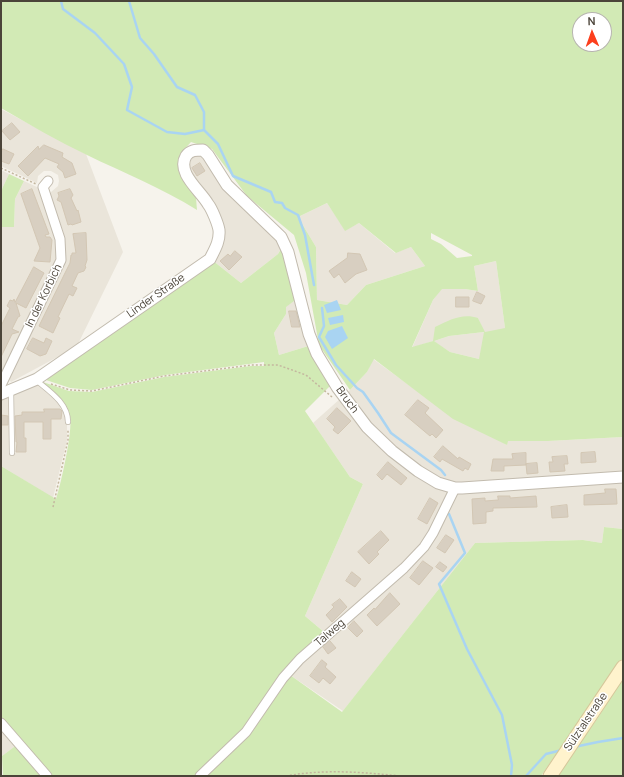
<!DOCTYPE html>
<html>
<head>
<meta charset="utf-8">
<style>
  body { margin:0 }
  #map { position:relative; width:624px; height:777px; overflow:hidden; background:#f6f3ec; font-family:Manrope,sans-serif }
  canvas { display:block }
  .frame { position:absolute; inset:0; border:2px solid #4b4439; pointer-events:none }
  .north { position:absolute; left:572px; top:12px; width:40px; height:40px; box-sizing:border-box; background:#fff; border:1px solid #b7b4b0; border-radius:50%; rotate:358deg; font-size:11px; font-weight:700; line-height:16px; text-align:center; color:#4b4439 }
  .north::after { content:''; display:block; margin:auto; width:14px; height:18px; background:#fc3f1d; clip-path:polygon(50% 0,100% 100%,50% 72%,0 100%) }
</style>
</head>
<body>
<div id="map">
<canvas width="624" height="777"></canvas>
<div class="frame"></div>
<div class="north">N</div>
</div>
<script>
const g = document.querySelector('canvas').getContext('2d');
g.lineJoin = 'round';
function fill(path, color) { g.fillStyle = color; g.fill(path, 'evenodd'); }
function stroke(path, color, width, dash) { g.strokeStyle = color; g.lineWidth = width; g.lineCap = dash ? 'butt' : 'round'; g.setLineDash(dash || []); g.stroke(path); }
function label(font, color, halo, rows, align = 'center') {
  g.font = font + ' Manrope,sans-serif'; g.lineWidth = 3; g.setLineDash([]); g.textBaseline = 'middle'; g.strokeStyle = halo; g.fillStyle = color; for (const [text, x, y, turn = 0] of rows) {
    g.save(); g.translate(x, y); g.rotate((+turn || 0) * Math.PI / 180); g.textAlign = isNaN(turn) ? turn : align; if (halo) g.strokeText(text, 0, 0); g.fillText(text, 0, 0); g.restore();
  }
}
const residential = new Path2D(`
  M1,109L86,154L123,252L78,344L63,354L11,382L8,378L65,252V246L63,231L50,196L51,192L58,186L59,181L58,175L51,171H44L38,176L37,183L1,166Z
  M201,152L285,242L278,254L241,283L212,260L221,244L186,167L189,155Z
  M1,170L9,174L1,191Z
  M24,181L39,188L56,232L57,255L54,266L1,374V227H14L15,199Z
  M327,203L345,230L359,223L395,253L411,247L425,266L366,285L347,305L317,300L316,247L298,217Z
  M496,261L505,328L479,359L450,352L433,341L412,348L433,300L442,288L465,289L478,291L474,266ZM478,318L484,332L449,336L434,341Z
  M302,295L315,344L279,355L274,333L286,314L285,307Z
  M373,359L413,388L507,445V441H548L623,437V529L604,527L602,543L583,540L475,543L343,711L290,675L329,636L305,616L363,484L350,477L313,423L350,390L367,372Z
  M36,382L59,402L67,417V440L53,498L1,466V398Z
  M1,726L17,745L2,756L1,755Z`);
const green = new Path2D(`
  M1,1H623V437L548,441H508L507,445L453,419L374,359L367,372L350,390L319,345L306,273L294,235L247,196L212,149L191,142L180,154L178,170L196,198L197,210C162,188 124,173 87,155C58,141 30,125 1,108ZM580,20H604V44H580ZM327,203L345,231L359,223L396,253L411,247L425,266L366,285L347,305L317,300L316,247L298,217ZM431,233L472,255V256L457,258L441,244L431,239ZM496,261L505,328L485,332L478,318C462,313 450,320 435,327L433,341L412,347L433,300L442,289H465L478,291L474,266ZM484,332L479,359L450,352L434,341L449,336Z
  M9,174L24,181L15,199L14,227H1V191Z
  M285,242L302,295L286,307V314L274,333L279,355L315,344L335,381L305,411L350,477L363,484L305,616L324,632L283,670L342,712L475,543L583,540L602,543L604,527L623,529V658L541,776H3L2,756L22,741L1,719V466L56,499C61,484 73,430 70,417C66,402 51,391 40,381L69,391L92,392L164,377L251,366H264V362L165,375L92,390L70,388L40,378L212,260L241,283L278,254Z
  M623,678V776H557L599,716Z`);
const water = new Path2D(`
  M337,300L341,310L327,313L324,305Z
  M343,315L344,322L330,325L328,318Z
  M342,326L348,338L332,349L325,337L328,331Z`);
const stream = new Path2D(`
  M61,1L63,9L95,33L124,64L132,87L127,110L167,132L185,134L204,130
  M129,1L140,38L154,54L177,87L195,95L204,112V130L218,144L233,176L271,192L275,202L282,203L285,208L298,215L305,235L314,285
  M322,308L324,326L319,337L336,365L357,388L363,392L378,413L391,433L441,470L445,475
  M449,514L465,553L439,584L467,649L502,715L512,765L511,776
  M574,747L598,742L623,738
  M526,776L546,754L562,750`);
const building = new Path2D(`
  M12,123L20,132L10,140L2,131Z
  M44,145L63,153L62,157L72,163L76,174L65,178L63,172L57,167L59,164L45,158L28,176L18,166L38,146L39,149Z
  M3,149L14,154L9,164L1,161V154Z
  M200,163L205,171L197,176L192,168Z
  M32,189L49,234L45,235L46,237H50L52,240L50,262L34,261L40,248L21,194Z
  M70,189L73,195L71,198L77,211L78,210L81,222L72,225L71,224L68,225L61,202L57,200L59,196L58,193Z
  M86,233L87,260L85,266L86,267L84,271L78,273L72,286L77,288L73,296L69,294L58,317L60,318L53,333L39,326L65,273L70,263L71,255H72V253H76L73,234Z
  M235,251L242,257L229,270L220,261L228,254L230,256Z
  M348,253L360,254L367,270L356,274L345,283L339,274L334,278L329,271L347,258Z
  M34,267L44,273L26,308L16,303L20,316L18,317L12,329L19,332L12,334L1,357V326L10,308L7,306L10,300L13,301L14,299L15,302Z
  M477,292L485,296L481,304L473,301Z
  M456,297H469V307H456Z
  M289,311H296L300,327H292Z
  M33,338L44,343L46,338L52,341L46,354L40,356L27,349Z
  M418,400L429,408L425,413L443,430L436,438L432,434L430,436L405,415Z
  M337,408L351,421L338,434L333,430L335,427L327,419Z
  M44,409H60L62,411L61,419H51V439H43V422H24V438H26V452H16L17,442H16L15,416L22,415V412H44Z
  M1,415L8,416V425H1Z
  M443,446L458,459L459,457L471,464L468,470L465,468L463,471L442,459L440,462L434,457Z
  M595,452L596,462L581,463V453Z
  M526,453V465L504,466V471H491L493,459H513L512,454Z
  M567,456L568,464H564L565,471L550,472L549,462H553L552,457Z
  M388,462L407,478L401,485L387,474L382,480L377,475Z
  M537,463L538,473L527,474L526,464Z
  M605,489H616L617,504L584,505V495L605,493Z
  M498,496H510V498L536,496L537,507L493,508V511L486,512V523L473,524L472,499L485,498V501L498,500Z
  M430,498L438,503L427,524L418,519Z
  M567,505L568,517L552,518L551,507Z
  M381,531L389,540L377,552L379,554L369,564L358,552Z
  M446,535L454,540L445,553L437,548Z
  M423,561L433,568L419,585L410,578Z
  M440,562L447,567L443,572L436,567Z
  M352,572L361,579L355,587L346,581Z
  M390,593L400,604L377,626L367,615L374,608L375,609Z
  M340,599L347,607L332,622L326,615L334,607L332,605Z
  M354,621L363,631L357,637L348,628Z
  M330,641L336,648L328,654L323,647Z
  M322,660L327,664L325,667L336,677L330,684L323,678L319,683L310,676Z`);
const path = new Path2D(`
  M1,168L36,184
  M51,384L70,390L92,391L164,376L251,365H278L306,375L332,397
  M53,507L68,440V429
  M286,776C323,769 362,772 400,776`);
const service = new Path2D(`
  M36,380C49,391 68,403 68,422
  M11,390L12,453`);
const minor = new Path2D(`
  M1,385L61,260L60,239L43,187L48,181
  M1,723L47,776
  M200,776L246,732L283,678L300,659L404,568L424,547L433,533L455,488`);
const tertiary = new Path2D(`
  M1,394L37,379L210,259C215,249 220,241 219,230C218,224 212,209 208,204C201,191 176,173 186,156C190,150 196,150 203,150L208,155L227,185L281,237L288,252L309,334L317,354L337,387L367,427L392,451L418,471L438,483L455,488H462L623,477`);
const secondary = new Path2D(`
  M550,776L623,667`);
const streetNames = [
  ["In der Korbich",44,296,-64],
  ["Linder Straße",156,296,-35],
  ["Bruch",347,400,54],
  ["Talweg",330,633,-41],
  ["Sülztalstraße",586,722,-56]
];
fill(residential, '#eae5da');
fill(green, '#d2eab5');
fill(water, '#a9d4f2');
stroke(stream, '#a9d4f2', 2.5);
fill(building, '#d8cfc1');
stroke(building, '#d3c7b4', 1);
stroke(service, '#c2bbae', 6);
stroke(minor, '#c2bbae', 11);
stroke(tertiary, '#c2bbae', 13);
stroke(secondary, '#d6c79b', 15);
stroke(path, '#c4b79f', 1.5, [2, 2]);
stroke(service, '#fff', 4.5);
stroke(minor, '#fff', 9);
stroke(tertiary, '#fff', 11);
stroke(secondary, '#fff3cd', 13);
label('11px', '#4b4439', '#fff', streetNames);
</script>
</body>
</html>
